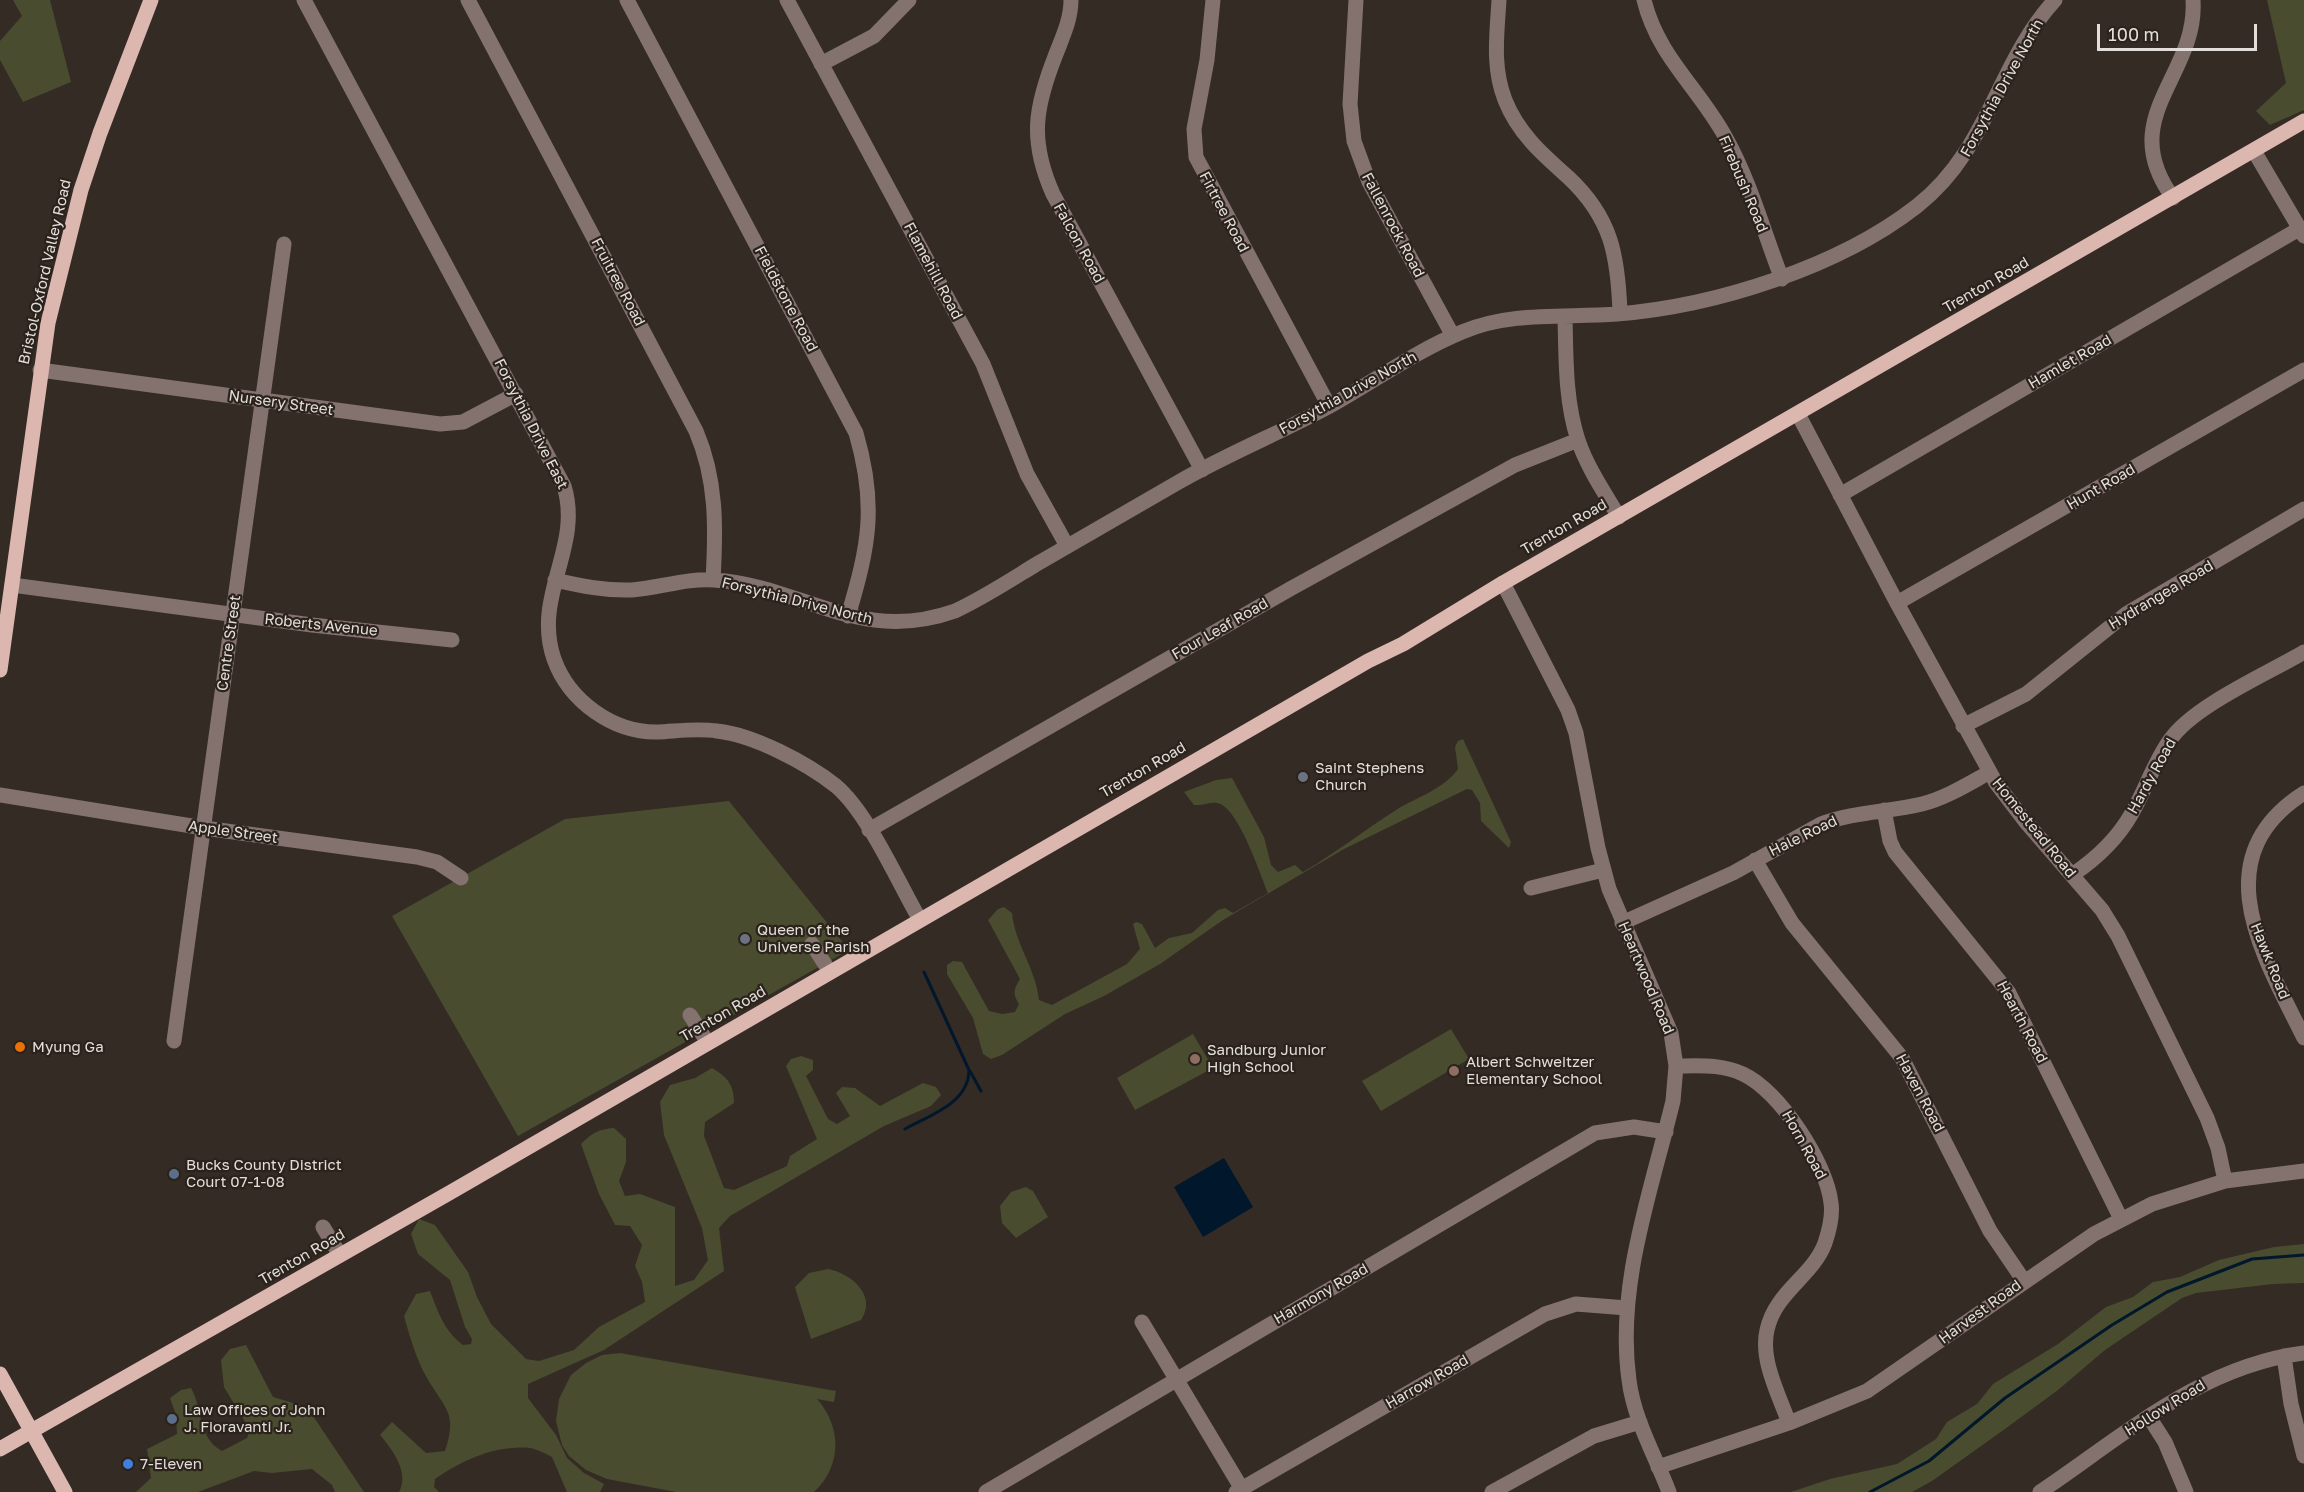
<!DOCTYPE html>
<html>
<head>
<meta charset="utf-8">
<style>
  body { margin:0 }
  #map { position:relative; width:2304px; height:1492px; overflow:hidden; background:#342b24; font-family:"Golos Text",sans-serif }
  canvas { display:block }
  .scale { position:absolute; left:2097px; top:24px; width:160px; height:27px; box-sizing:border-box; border:3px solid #e3ded9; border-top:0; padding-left:8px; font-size:18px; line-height:21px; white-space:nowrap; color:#e3ded9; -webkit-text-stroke:4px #2a221b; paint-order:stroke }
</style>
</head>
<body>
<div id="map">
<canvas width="2304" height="1492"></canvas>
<div class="scale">100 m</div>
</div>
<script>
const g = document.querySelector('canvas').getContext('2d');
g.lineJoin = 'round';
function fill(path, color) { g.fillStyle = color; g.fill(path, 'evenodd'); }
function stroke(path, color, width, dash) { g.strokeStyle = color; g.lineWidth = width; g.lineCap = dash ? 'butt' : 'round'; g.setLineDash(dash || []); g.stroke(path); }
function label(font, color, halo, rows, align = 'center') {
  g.font = font + ' "Golos Text",sans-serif'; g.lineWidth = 4.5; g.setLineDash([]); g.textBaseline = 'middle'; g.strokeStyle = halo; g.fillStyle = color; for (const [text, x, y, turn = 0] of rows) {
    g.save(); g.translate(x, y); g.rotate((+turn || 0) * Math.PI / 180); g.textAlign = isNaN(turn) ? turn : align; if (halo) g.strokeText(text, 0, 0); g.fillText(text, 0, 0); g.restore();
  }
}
const green = new Path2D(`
  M13,0H50L71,82L23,102L0,60V41L22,16Z
  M2267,0H2304V110L2270,125L2256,111L2286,83Z
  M1463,739L1511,842L1509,848L1481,821L1480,803L1472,790L1467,789L1344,849L1223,920L1160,964L1104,996L1065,1014L1002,1055L991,1059L983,1054L973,1018L947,974V965L953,961L962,962L989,1011L1002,1014L1015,1012L1019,1004C1012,993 1014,989 1020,979L988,920L998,909L1004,907L1012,913C1015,944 1036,969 1039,1000L1052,1005L1127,964L1140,949L1133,924L1136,922L1142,924L1155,948L1169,938L1192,933L1218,910L1225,908L1233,913L1268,893C1260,874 1238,806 1217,803C1210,802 1202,806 1194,805L1184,792L1216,780L1232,778L1264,837L1271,865L1278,872L1295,865L1303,872C1336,853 1364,830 1396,810C1417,797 1444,789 1458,769L1455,747L1458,741Z
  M729,801L849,950L518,1136L392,916L565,819Z
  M1451,1029L1469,1059L1381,1111L1362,1081Z
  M1193,1034L1213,1068L1135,1110L1117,1078Z
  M801,1056L813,1060V1070L806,1076L828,1119L837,1124L850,1116L836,1093L842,1087L855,1088L880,1106L923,1083L936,1087L941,1095L931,1106L884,1126L730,1216L719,1228L724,1271L604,1350L528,1384V1398L556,1435L567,1458L584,1473L604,1484L600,1492H567L552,1457C546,1454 537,1449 530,1448C495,1445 463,1460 435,1479L434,1487L439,1492H399C410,1473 392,1449 380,1435L392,1422L426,1453L445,1451C458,1413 445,1409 427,1378C416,1359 410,1337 404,1316L416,1294L430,1291C438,1312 445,1332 463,1345L471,1344L472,1339L465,1327L450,1280L418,1254L411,1234L419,1219L435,1225L468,1272L477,1297L491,1324L526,1359L539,1361L574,1350L599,1327L645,1302L642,1282L635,1266L642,1245L630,1226L615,1225L599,1194L581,1144C592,1133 599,1129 614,1128L626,1139V1162L619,1181L625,1196L640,1194L675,1207V1286L694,1280L708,1260L702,1228L664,1135L660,1102L670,1085L695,1078L712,1068C727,1077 734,1084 734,1103L705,1122L704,1136L724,1188L734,1190L787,1166L790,1156L817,1139L786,1066L791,1059Z
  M1026,1187L1033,1191L1048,1217L1016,1238L1002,1223L1000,1206L1011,1192Z
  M2304,1244V1283L2273,1284L2196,1293L2182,1298L2105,1350L2058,1390L2005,1429L1932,1481L1912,1492H1791L1830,1479L1897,1464L1936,1439L1947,1422L1977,1404L1993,1384L2058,1344L2106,1307L2133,1297L2153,1282L2180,1277L2219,1260L2274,1247Z
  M828,1269C850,1273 878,1295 861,1320L811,1339L795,1287L809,1273Z
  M246,1345L273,1397L307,1407L364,1492H335L332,1485L312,1469L272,1473L254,1471L198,1492H136L151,1478L147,1449L177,1434L176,1415L170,1398L181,1390L191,1388C203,1409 197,1437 222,1451L247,1438L249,1433L244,1420L224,1387L221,1360L230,1349Z
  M620,1353L836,1391L834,1402L817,1399C842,1427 842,1466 814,1492H676L607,1479L586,1470L569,1456L562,1445L556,1421L559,1399L571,1375L586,1363L602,1355Z`);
const water = new Path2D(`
  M1224,1158L1253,1207L1203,1237L1174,1187Z`);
const stream = new Path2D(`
  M970,1071L981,1091
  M905,1129C930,1115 969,1103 969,1070L924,972
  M1870,1492L1929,1461L2005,1398L2112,1325L2167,1292L2252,1259L2304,1255`);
const minor = new Path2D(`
  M304,0L564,486C583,547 532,596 554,659C569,701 613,733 658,732C678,731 697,728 717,731C754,735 807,763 836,786C868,813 898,882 920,920
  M468,0L696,431C717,480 716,528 713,580
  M627,0L856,433C877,505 869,546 848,616
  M787,0L983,364L1027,474L1067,546
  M1071,0C1071,19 1063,36 1056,54C1035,107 1029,140 1053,194L1202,470
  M1213,0L1207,60L1194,129L1196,157L1329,406
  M1356,0L1350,104L1354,141L1369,182L1453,336
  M1499,0C1497,34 1492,67 1505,100C1518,133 1542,154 1568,177C1612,218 1618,256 1620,313
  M1644,0C1658,57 1699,88 1726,138C1750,181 1764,233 1782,279
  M821,64L874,36L909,0
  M2254,151L2304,236
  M2173,198C2114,117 2198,76 2193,0
  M1565,316C1566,356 1565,401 1578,440C1587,467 1604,492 1619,517
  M40,370L440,424L463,422L516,394
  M1798,414L1897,603L1996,783L2025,821L2102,910L2118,936L2207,1118L2218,1148L2225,1181
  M1840,495L2299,229
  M555,580C581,586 606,591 632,590C660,588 686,578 714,580C803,586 859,645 955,611C983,598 1009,581 1035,565C1082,538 1130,510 1177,483C1227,454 1280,433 1330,406C1373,382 1416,351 1462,332C1511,311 1566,318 1617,314C1716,306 1839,267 1917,206C1989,150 1997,63 2055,0
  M1503,583L1568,710L1576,733L1598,848L1609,889L1671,1033L1676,1066L1673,1101C1651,1192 1616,1286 1629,1380C1634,1420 1655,1455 1669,1492
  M12,585L312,625L452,640
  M1897,603L2304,370
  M1963,726L2026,694L2126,614L2304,509
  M2304,793C2202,858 2264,957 2304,1038
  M0,795L204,828L417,857L437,862L461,878
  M1884,810L1890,841L1895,852L2009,993L2121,1219
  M869,830L1290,589L1515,465L1578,440
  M1755,860L1792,923L1902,1058L1990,1231L2024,1281
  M2072,875C2096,859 2118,838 2132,813C2146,789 2154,762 2170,740C2193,706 2267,674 2304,652
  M1531,888L1603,870
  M1622,923L1733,873L1821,824C1853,812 1888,812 1922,804C1946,798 1968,784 1990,772
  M812,944L830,972
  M690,1015L708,1043
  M174,1041L284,244
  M1676,1066C1700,1066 1722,1064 1743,1074C1780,1091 1827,1164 1831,1203C1833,1216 1829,1231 1825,1243C1813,1276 1775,1292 1767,1330C1760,1360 1779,1395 1789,1423
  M323,1227L340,1255
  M1142,1322L1242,1489
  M2284,1356L2291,1404L2304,1456
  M2149,1417L2165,1442L2186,1492
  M1658,1467L1789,1423L1867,1391L2094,1234L2152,1204L2225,1181L2304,1171
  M986,1492L1595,1133L1634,1127L1666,1132
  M1236,1492L1545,1314L1576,1304L1627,1308
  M1492,1492L1594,1436L1640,1422
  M2040,1492C2123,1436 2201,1366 2304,1353`);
const major = new Path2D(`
  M0,670L48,323L81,190L100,133L151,0
  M0,1374L65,1492
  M0,1449L451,1192L1368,661L1403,644L1503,583L2304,121`);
const markers = [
  [1303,777,6,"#6b7280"],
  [745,939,6,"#6b7280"],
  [20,1047,6,"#e8710a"],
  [1195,1059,6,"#8d6e63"],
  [1454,1071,6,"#8d6e63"],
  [174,1174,6,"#5c6f8a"],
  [172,1419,6,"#5c6f8a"],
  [128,1464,6,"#3f7fe0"]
];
const streetNames = [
  ["Forsythia Drive North",2002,88,-61],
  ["Firebush Road",1743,184,67],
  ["Firtree Road",1224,212,62],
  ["Fallenrock Road",1393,225,62],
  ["Falcon Road",1079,243,61],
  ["Flamehill Road",933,271,62],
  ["Bristol-Oxford Valley Road",45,272,-77],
  ["Fruitree Road",618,282,62],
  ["Trenton Road",1986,285,-30],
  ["Fieldstone Road",786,299,62],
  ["Hamlet Road",2070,362,-30],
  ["Forsythia Drive North",1348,393,-29],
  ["Nursery Street",281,403,8],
  ["Forsythia Drive East",531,424,63],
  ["Hunt Road",2101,487,-30],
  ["Trenton Road",1564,527,-30],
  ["Hydrangea Road",2161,595,-31],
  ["Forsythia Drive North",797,601,14],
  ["Roberts Avenue",321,625,6],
  ["Four Leaf Road",1220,629,-30],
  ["Centre Street",229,643,-82],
  ["Trenton Road",1143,770,-30],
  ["Hardy Road",2152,776,-61],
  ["Homestead Road",2034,828,51],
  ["Apple Street",233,832,8],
  ["Hale Road",1803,836,-26],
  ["Hawk Road",2270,961,68],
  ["Heartwood Road",1646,978,67],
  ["Trenton Road",723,1014,-30],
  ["Hearth Road",2022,1022,62],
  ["Haven Road",1920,1093,62],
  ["Horn Road",1804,1145,61],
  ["Trenton Road",302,1257,-30],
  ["Harmony Road",1321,1294,-30],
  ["Harvest Road",1980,1312,-36],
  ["Harrow Road",1427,1382,-30],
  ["Hollow Road",2165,1408,-32]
];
const poiNames = [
  ["Saint Stephens",1315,768],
  ["Church",1315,785],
  ["Queen of the",757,930],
  ["Universe Parish",757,947],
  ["Myung Ga",32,1047],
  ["Sandburg Junior",1207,1050],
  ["High School",1207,1067],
  ["Albert Schweitzer",1466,1062],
  ["Elementary School",1466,1079],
  ["Bucks County District",186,1165],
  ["Court 07-1-08",186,1182],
  ["Law Offices of John",184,1410],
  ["J. Fioravanti Jr.",184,1427],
  ["7-Eleven",140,1464]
];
fill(green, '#494c2f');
fill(water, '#01172b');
stroke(stream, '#01172b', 3);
stroke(minor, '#84726e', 15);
stroke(major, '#dbb7af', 15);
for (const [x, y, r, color] of markers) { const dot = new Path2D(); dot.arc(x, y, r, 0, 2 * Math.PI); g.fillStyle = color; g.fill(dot); stroke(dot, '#2a221b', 2); }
label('15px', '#e3ded9', '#2a221b', streetNames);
label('15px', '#e3ded9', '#2a221b', poiNames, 'left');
</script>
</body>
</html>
